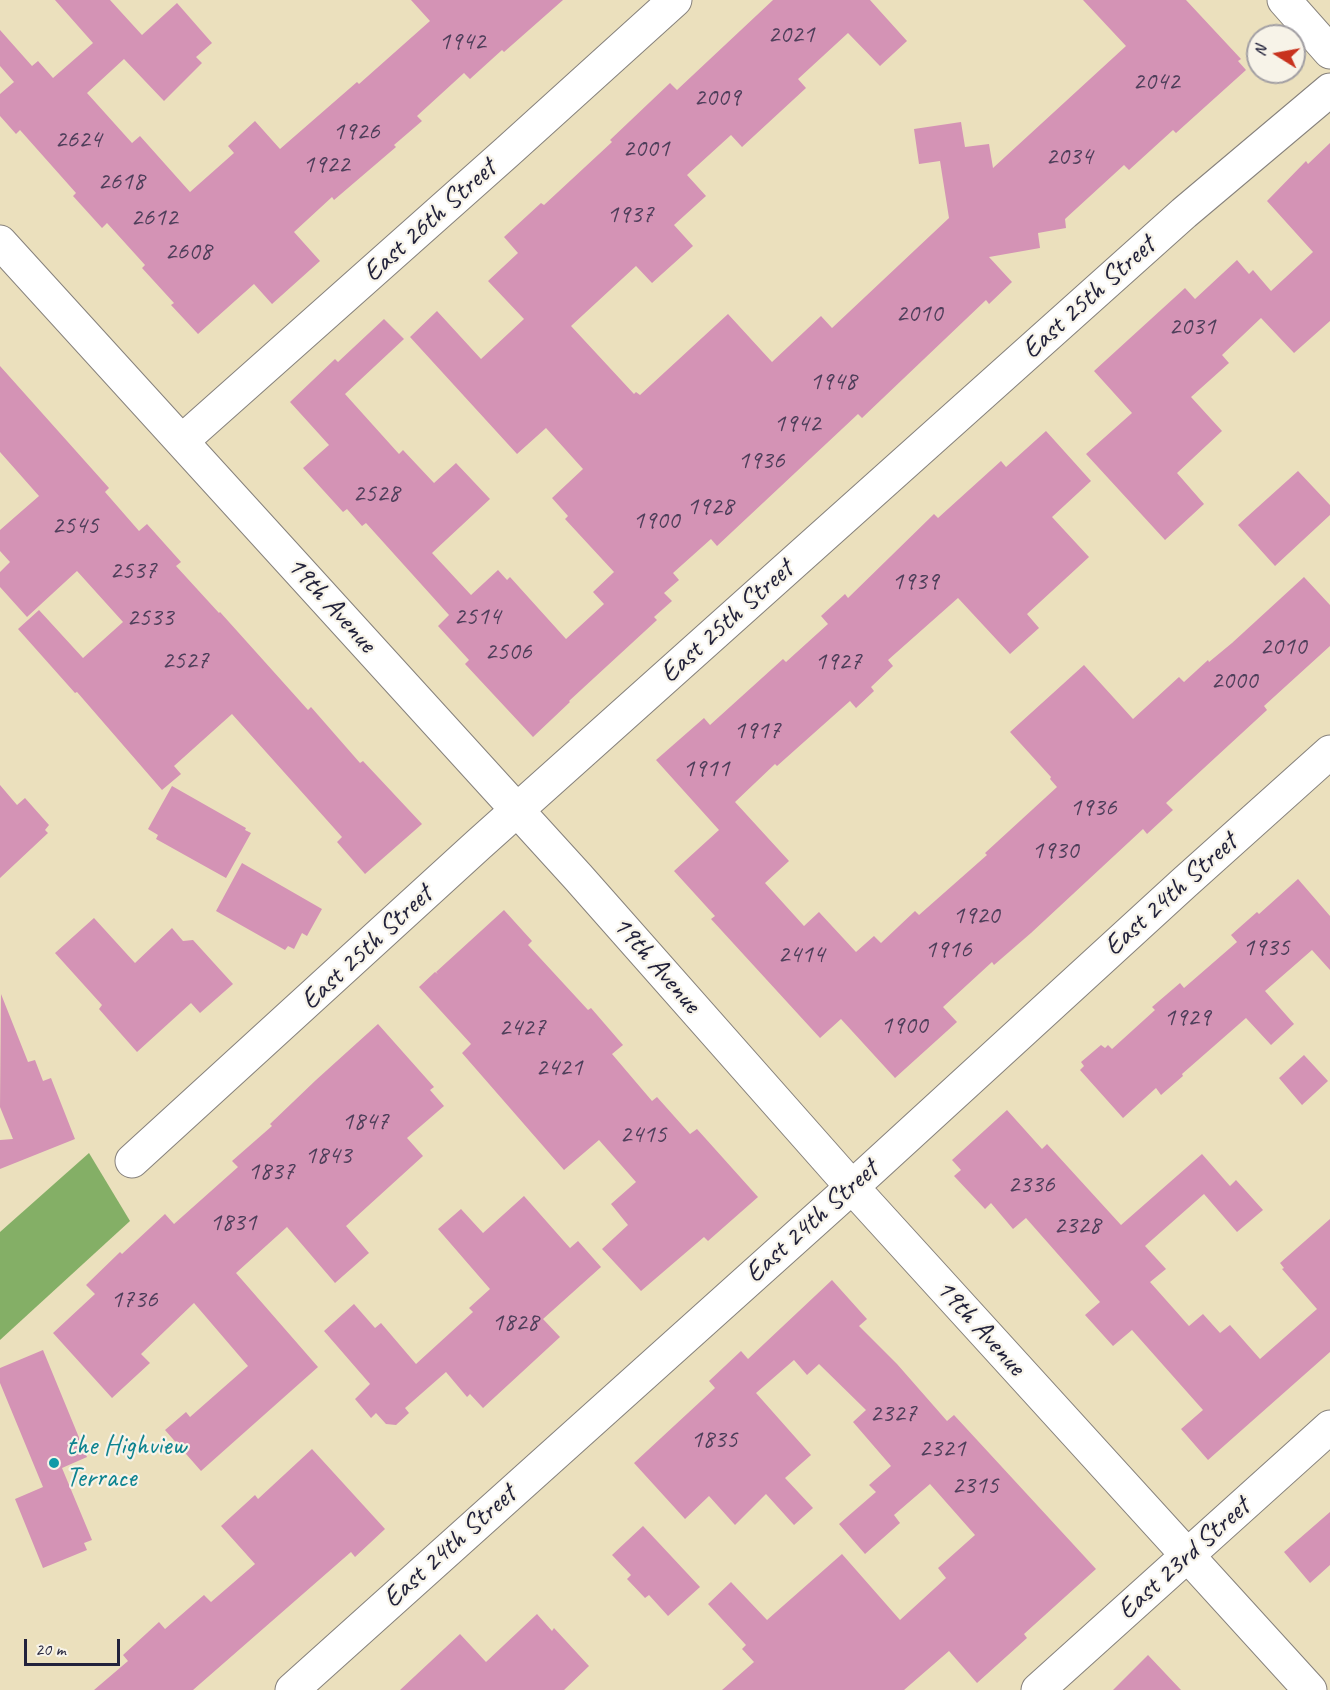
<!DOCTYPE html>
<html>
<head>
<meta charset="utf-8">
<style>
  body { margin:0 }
  #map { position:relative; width:1330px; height:1690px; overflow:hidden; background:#ebe0bd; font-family:Caveat,sans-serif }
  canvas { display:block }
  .north { position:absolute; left:1246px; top:24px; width:60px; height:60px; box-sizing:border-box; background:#f7f3e8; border:2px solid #a29fa3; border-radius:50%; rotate:281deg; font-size:16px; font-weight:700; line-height:24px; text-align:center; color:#22223b }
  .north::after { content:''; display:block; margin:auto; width:21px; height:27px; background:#c8321e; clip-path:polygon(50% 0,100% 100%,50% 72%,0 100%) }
  .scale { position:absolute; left:24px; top:1639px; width:96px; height:27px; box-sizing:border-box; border:3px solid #22223b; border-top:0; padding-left:8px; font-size:18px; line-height:21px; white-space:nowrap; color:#22223b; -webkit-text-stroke:4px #f7f3e8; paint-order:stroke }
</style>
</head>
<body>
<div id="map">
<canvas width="1330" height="1690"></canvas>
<div class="north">N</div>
<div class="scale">20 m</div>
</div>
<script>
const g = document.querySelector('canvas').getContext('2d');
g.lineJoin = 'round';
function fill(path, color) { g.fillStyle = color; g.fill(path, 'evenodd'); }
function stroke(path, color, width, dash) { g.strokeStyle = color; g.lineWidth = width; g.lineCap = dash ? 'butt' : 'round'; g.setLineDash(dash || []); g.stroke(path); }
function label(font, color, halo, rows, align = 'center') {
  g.font = font + ' Caveat,sans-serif'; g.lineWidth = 4.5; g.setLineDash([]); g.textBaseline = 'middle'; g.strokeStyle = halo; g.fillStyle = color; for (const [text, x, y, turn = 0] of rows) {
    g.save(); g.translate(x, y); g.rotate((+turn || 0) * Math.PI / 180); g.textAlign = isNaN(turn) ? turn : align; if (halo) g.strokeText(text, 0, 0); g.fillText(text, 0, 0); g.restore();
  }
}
const forest = new Path2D(`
  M89,1153L130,1221L0,1340V1232Z`);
const building = new Path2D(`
  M55,0H110L142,35L177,3L212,43L196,57L202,63L164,101L124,59L87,93L132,143L140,136L190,192L234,153L228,146L255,121L280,149L357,82L359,84L430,21L411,0H563L504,52L502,50L470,79L464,73L417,116L422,121L394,145L396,147L334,200L332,197L294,232L320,261L272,304L254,284L198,334L171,305L174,303L142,268L145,265L107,223L102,228L73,196L76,193L20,130L16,134L0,116V94L14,82L0,66V30L32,66L38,61L53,78L93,43Z
  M773,0H870L907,41L880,66L848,33L798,79L806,88L742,147L731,135L687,175L706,196L674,225L693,246L652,283L636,266L571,326L634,394L636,392L640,395L728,314L772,362L821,316L832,328L949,218L940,161L919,164L914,129L961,122L965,147L989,144L993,168L1126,46L1083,0H1186L1241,59L1238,61L1246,70L1176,133L1173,130L1129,170L1124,165L1065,219L1066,228L1038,233L1040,248L989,257L1012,282L989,304L986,300L862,418L858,414L717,546L711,539L673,573L679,580L664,593L672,601L654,617L657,620L569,701L570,702L533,737L465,664L469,660L438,626L449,615L366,523L362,526L347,509L343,512L303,468L329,445L290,402L335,359L338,362L384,319L404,339L345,394L399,454L403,450L434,483L456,463L490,499L432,553L471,595L498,570L507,580L510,577L566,639L604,604L593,592L614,572L565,519L568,516L552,498L583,469L546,428L517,454L410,337L437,311L481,359L524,319L488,281L518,253L504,237L541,203L544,205L612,142L610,140L670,83L677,90Z
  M1330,143V321L1294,353L1261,318L1222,355L1229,363L1191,397L1222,431L1177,473L1204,504L1165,540L1086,454L1132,413L1094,371L1185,288L1195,299L1237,260L1249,274L1253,270L1271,291L1313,252L1267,201L1306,161L1308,164Z
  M0,366L109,488L105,492L139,531L147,524L181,562L176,566L219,613L220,612L308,710L311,707L360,763L363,761L422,824L365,874L337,842L342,837L232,714L174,766L181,774L162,790L77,692L75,693L18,629L39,610L83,658L123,622L77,571L27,617L0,587V572L10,562L0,551V530L39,496L0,452Z
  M1046,431L1091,481L1052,517L1089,557L1027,614L1039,628L1010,654L958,598L888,660L893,666L871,687L874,691L856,708L850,701L777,766L775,764L735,802L789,861L765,883L804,926L819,912L856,952L874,936L881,943L915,911L919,915L987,855L985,853L1057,787L1050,779L1051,777L1010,732L1084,665L1133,719L1179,677L1184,682L1208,660L1209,662L1232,643L1304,577L1330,605V646L1264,706L1267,710L1166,803L1173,810L1147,834L1143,829L1031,933L994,965L992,962L943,1007L957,1022L895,1078L841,1019L820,1038L711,919L715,916L674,871L719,830L656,760L704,718L710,725L783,659L786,662L828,624L821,616L845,594L848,598L934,514L938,518L1001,461L1006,467Z
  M1298,471L1330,505V515L1275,566L1238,525Z
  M0,785L17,805L25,798L49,825L45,830L48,833L0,878Z
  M172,786L246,828L245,830L251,833L226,878L156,839L158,835L148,829Z
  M242,863L322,909L307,936L302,933L294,949L288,946L285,950L216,911Z
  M1298,879L1330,916V970L1312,950L1265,991L1294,1024L1271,1045L1246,1018L1182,1074L1183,1076L1161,1095L1156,1088L1123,1118L1080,1070L1084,1066L1081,1062L1101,1045L1105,1048L1108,1045L1112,1049L1155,1010L1152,1007L1180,983L1184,988L1237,942L1231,935L1257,912L1259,914Z
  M504,910L532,941L528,945L588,1010L591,1008L623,1045L612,1054L652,1101L657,1097L690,1134L697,1129L758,1197L708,1241L704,1237L641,1291L602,1249L628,1225L611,1204L636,1182L599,1140L564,1170L462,1053L471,1044L419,987L435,972L438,974L436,972Z
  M94,918L135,963L172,928L183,941L193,940L233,984L200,1013L191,1003L137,1052L99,1009L102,1005L55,953Z
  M1,994L28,1062L35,1060L43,1081L51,1078L75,1139L0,1169V1140L13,1139L0,1107Z
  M378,1024L434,1087L430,1090L444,1106L407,1138L423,1156L346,1226L369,1253L335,1283L287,1227L236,1273L318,1367L201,1471L165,1430L186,1412L190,1417L248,1366L194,1303L141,1354L150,1363L112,1398L53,1333L95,1294L86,1285L120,1252L122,1254L165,1214L174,1224L238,1167L232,1161L272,1126L270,1124L316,1080Z
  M1304,1055L1328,1081L1302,1105L1279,1078Z
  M1007,1110L1042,1149L1047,1144L1121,1225L1202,1154L1230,1186L1236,1180L1263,1210L1237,1232L1204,1194L1145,1246L1166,1269L1150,1282L1189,1326L1203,1314L1220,1333L1230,1325L1260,1359L1317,1309L1282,1269L1284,1268L1280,1263L1330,1219V1352L1208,1460L1181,1429L1203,1410L1132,1330L1113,1346L1085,1315L1100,1302L1026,1218L1013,1229L991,1203L985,1209L954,1176L961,1170L952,1160Z
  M524,1196L570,1248L578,1241L601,1267L543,1319L560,1337L483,1408L470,1394L467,1397L446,1372L405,1408L409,1413L396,1425L386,1424L376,1413L371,1418L355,1399L370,1384L324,1331L354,1304L375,1328L381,1323L416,1364L473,1312L469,1308L490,1289L438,1229L461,1209L483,1233Z
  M832,1280L867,1319L859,1326L897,1364L947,1421L954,1415L1096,1569L1024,1634L1027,1638L977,1683L949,1651L904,1690H722L754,1662L742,1649L746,1645L708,1604L731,1582L767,1620L842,1554L900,1620L946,1578L938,1568L975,1535L930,1484L894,1515L900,1523L865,1554L839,1524L876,1492L869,1485L891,1466L853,1422L866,1410L819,1364L807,1375L794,1360L756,1393L811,1455L785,1478L813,1508L794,1525L766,1494L735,1525L709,1496L685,1519L634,1463L715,1388L709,1381L741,1351L748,1359Z
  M43,1350L87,1457L62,1468L92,1540L84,1543L87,1550L43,1568L15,1499L43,1487L0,1383V1368Z
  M312,1449L385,1529L355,1557L351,1552L193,1690H94L128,1661L123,1655L159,1622L165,1629L204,1595L211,1602L255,1564L221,1526L255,1495L258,1499Z
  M1330,1512V1565L1310,1583L1284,1552Z
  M643,1526L700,1587L668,1616L649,1595L645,1598L627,1579L631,1575L612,1555Z
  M537,1614L552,1631L554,1628L589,1666L564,1690H400L460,1634L486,1662Z
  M1148,1655L1181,1690H1113Z`);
const minor = new Path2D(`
  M1284,0L1330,52
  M0,242L578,877L852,1187L1310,1690
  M182,441L507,152L675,0
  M132,1161L478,845L1184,213L1330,90
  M292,1690L852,1187L1184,883L1330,752
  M1038,1690L1330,1427`);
const markers = [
  [54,1463,6,"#0f9aa8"]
];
const numberNames = [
  ["2021",791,35],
  ["1942",462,42],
  ["2042",1156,82],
  ["2009",717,98],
  ["1926",356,132],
  ["2624",78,140],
  ["2001",646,149],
  ["2034",1069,157],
  ["1922",326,165],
  ["2618",121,182],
  ["1937",630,215],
  ["2612",154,218],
  ["2608",188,252],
  ["2010",919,314],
  ["2031",1192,327],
  ["1948",833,382],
  ["1942",797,424],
  ["1936",761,461],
  ["2528",376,494],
  ["1928",710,507],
  ["1900",656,521],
  ["2545",75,526],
  ["2537",133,571],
  ["1939",915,582],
  ["2514",477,617],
  ["2533",150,618],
  ["2010",1283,647],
  ["2506",508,652],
  ["2527",185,661],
  ["1927",838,662],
  ["2000",1234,681],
  ["1917",757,731],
  ["1911",706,769],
  ["1936",1093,808],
  ["1930",1055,851],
  ["1920",976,916],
  ["1935",1266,948],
  ["1916",948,950],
  ["2414",801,955],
  ["1929",1187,1018],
  ["1900",904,1026],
  ["2427",522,1028],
  ["2421",559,1068],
  ["1847",365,1122],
  ["2415",643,1135],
  ["1843",328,1156],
  ["1837",271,1172],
  ["2336",1031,1185],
  ["1831",233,1223],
  ["2328",1077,1226],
  ["1736",134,1300],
  ["1828",515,1323],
  ["2327",893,1414],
  ["1835",714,1440],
  ["2321",942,1449],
  ["2315",975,1486]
];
const streetNames = [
  ["East 26th Street",430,221,-42],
  ["East 25th Street",1089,298,-42],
  ["19th Avenue",331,605,48],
  ["East 25th Street",727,622,-42],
  ["East 24th Street",1171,895,-42],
  ["East 25th Street",367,948,-43],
  ["19th Avenue",656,965,49],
  ["East 24th Street",812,1222,-42],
  ["19th Avenue",980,1328,48],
  ["East 24th Street",450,1547,-42],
  ["East 23rd Street",1184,1559,-42]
];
const cultureNames = [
  ["the Highview",66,1447],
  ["Terrace",66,1479]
];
fill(forest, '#84af66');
fill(building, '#d493b5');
stroke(minor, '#86817c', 35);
stroke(minor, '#fff', 33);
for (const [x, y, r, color] of markers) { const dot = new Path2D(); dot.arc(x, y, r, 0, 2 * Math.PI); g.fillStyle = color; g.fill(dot); stroke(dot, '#f7f3e8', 2); }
label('26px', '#4e3e5a', null, numberNames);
label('28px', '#22223b', '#f7f3e8', streetNames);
label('28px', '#0d838f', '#f7f3e8', cultureNames, 'left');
</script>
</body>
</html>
